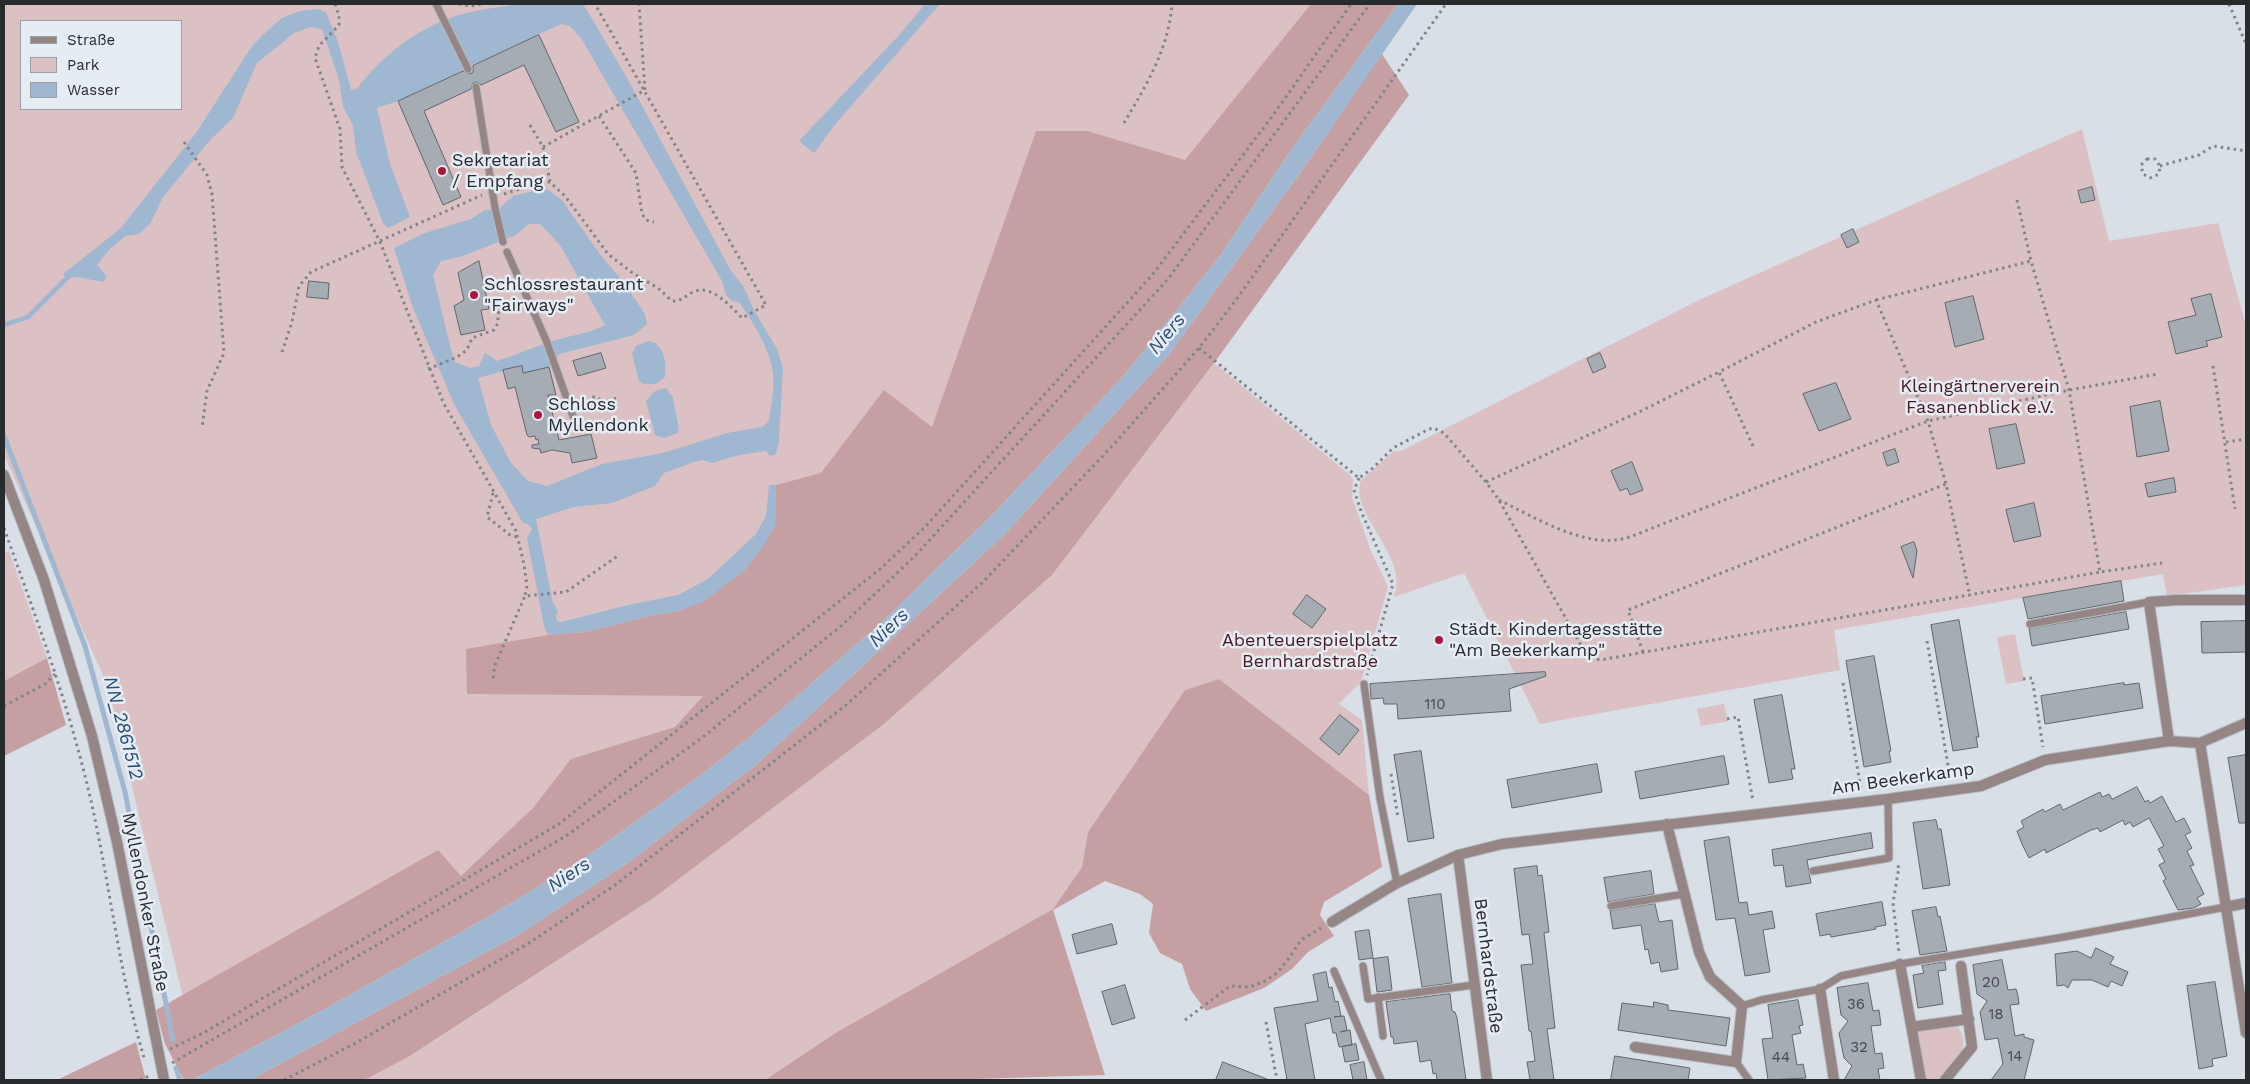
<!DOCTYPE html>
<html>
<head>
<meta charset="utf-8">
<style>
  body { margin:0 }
  #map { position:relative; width:2250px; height:1084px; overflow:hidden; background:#d8dfe7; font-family:"Work Sans",sans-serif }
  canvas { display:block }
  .frame { position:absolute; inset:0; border:5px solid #282b2e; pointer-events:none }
  .legend { position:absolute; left:20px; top:20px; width:162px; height:90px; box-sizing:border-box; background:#e5ecf4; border:1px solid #999fa5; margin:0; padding:6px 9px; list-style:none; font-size:15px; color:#282b2e }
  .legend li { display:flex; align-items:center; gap:10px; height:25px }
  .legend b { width:25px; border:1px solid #999fa5 }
</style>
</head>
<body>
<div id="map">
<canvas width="2250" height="1084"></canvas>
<div class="frame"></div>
<ul class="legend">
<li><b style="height:6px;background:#958585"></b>Straße</li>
<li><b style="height:14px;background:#dbc1c3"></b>Park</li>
<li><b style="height:14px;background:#9fb7d0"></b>Wasser</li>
</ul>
</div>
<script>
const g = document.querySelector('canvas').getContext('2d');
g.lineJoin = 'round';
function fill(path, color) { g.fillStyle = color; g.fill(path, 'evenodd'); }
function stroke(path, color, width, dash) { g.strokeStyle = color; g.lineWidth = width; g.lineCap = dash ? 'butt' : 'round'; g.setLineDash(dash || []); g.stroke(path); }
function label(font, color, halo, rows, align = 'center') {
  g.font = font + ' "Work Sans",sans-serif'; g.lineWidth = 5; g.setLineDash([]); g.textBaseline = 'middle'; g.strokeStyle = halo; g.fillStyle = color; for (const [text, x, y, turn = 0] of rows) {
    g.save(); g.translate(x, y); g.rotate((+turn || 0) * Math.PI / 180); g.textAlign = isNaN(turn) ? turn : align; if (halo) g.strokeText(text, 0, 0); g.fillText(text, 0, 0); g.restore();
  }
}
const green = new Path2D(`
  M4,4H1352L896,552L544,831L189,1022L107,684L4,455ZM21,21H181V109H21Z
  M2082,129L2109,241L2218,223L2246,326V585L2167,596L2163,574L1834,630L1840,670L1540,724L1464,573L1394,597C1410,555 1348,514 1361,480L1394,451H1401L1699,300Z
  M1214,363L1350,475L1353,480L1352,497L1371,551L1388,587L1361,682L1339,704L1362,720L1369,795L1219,679L1185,690L1088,832L1082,867L1053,909L837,1032L765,1080H363L414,1054L655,897L884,724L1052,575Z
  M9,551L47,658L4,681V554Z
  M2015,634L2024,681L2006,684L1997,637Z
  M1724,704L1728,721L1701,726L1697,709Z
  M1957,1026C1974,1048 1954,1063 1939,1080H1926L1917,1035L1921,1028Z`);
const forest = new Path2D(`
  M1311,4H1398L1289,153L1217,260L1120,380L992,515L880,624L751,736L693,781L577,863L493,914L325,1009L192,1080H184L165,1044L156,1010L438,850L461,876L533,808L571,759L675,727L703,696L467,694L466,649L548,635L586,632L654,615L678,611L744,571L775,526L776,485L821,473L884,390L932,427L1036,131H1087L1185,160Z
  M1382,54L1409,95L1217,359L1052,575L884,724L655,897L410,1056L364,1080H250L518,935L626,864L757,764L1005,534L1171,352L1300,173Z
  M47,658L66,725L4,756V681Z
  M1219,679L1369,795L1382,867L1324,902L1320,915L1334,936L1308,952L1292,969L1264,988L1206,1011L1190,989L1182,964L1160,953L1149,933L1153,904L1140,894L1105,881L1053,910L1105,1075L939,1080H765L837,1032L1053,909L1082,867L1088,832L1185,690Z
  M136,1042L146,1080H57Z`);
const water = new Path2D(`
  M520,4H583L626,76L731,271L743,286L755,312L777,349L783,368L779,441L776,454L770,456L766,451L739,455L712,463L703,460L694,462L664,473L655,486L612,503L574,507L536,519L553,603L558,611L556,616L557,621L561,622L628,605L678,595L708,579L756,534L766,516L769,485H776L775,526L763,547L744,571L703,602L678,611L654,615L586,632L548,635L544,626L527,538L532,529L528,524L523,523L455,406L413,308L394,248L425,233L471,219L485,210L499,209L513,196L545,188L561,199L602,257L622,280L645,314L647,324L634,335L559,354L549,367L523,373L522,366L478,378L491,425L511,463L528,481L547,486L602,464L663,453L727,433L763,427L769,421C771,405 776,384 772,367C767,344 752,321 739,302L732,301L726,295L722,281L581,38L570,26L561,24L398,101L377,108L390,164L410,217L388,228L383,223L356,152L353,126L343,106L339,80L322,29L311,27L294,33L257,63L233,118L210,140L163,197L150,224L139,234L125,236L108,251L97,265L107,277L103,282L77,277L67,278L63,274L120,229L196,133L252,46L269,29L282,18L300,11L317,9L326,12L338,42L351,90L357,89C381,56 422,24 463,14C481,9 501,7 520,4ZM529,224H540L560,245L605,325C588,334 571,335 553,341C534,347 516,355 497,361L485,353L479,366L471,368L454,362L433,275L441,261L463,256L516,235Z
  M925,4H940L837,122L814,153L799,141L901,33Z
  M1398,4H1417L1300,173L1171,352L1005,534L757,764L626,864L518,935L250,1080H192L325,1009L493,914L577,863L693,781L751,736L880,624L992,515L1120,380L1217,260L1289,153Z
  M648,341C664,342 667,364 665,377L656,384H644L639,381L632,354L636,346Z
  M666,388L673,398L679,430L678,433L664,438L655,435L646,401L655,391Z`);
const stream = new Path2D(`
  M4,325L28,317L67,278
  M4,436L85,646L125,792L173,1040
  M176,1068L180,1080`);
const building = new Path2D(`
  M539,35L579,122L556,132L524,65L481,85L477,82L473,83L471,89L424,111L461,197L443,205L398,101L463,71L470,74L473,72V66Z
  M2092,187L2095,200L2081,203L2078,191Z
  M1853,229L1859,242L1847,248L1841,235Z
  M479,261L489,309L481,310L485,330L461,335L454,306L464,300L458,273Z
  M309,281L329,283L328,299L307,297Z
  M2211,294L2222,337L2206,341L2208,346L2176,354L2168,322L2196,315L2191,299Z
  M1973,296L1984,339L1955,347L1945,303Z
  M601,353L606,368L578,376L573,361Z
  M1600,353L1606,367L1593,373L1587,359Z
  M522,366L523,373L549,367L556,395H548L559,440L591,434L597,458L572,463L570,453L552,450L541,453L540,449L532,448V445L539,444L538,439L536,440L535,436L529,437L527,435L515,387L508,389L503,370Z
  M1836,383L1851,419L1819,431L1803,394Z
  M2160,401L2169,451L2137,457L2130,407Z
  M2016,424L2025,463L1997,469L1989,429Z
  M1895,449L1899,462L1887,466L1883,453Z
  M1632,462L1643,490L1630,495L1627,488L1620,491L1611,471Z
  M2174,478L2176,492L2148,497L2145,484Z
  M2034,503L2041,536L2014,542L2006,510Z
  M1914,542L1917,551L1913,578L1901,547Z
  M2121,581L2124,601L2028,619L2023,598Z
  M1307,595L1326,609L1312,628L1293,614Z
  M2126,612L2129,629L2032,646L2029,629Z
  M1959,620L1979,737H1976L1978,747L1953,751L1931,625Z
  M2246,621V652L2202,653L2201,622Z
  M1874,656L1891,751H1889L1891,762L1864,767L1846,661Z
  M1545,672L1546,676L1509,689L1511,711L1398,719L1397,704H1384L1383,698L1371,699L1370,684Z
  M2124,683V685L2139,683L2143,708L2045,724L2041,696Z
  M1782,695L1795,769H1791L1793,779L1769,783L1754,700Z
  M1340,715L1359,730L1339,755L1320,739Z
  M1421,751L1434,838L1408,842L1394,755Z
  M2246,755V823H2239L2228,758Z
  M1724,756L1729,784L1640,799L1635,772Z
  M1597,764L1602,792L1512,808L1507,780Z
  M2137,787L2145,802L2148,800L2150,803L2162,796L2176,822L2184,818L2191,832L2185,835L2192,848L2187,851L2194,865L2190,866L2204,894L2197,898L2201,904L2194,908L2178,910L2163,881L2166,879L2159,865L2165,862L2158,849L2164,846L2149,818L2133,827L2130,822L2125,825L2123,820L2100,832L2098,828L2091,830L2046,853L2045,849L2029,858L2022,844L2017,831L2024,827L2021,821L2043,809L2045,812L2060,804L2063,810L2100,792L2102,797L2109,794L2112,799Z
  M1936,820L1938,829H1941L1950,885L1923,889L1913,823Z
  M1871,833L1873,848L1807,860L1811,883L1786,887L1783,865L1774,866L1772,850Z
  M1729,837L1739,903L1747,902L1749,915L1772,911L1775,928L1763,930L1770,972L1745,976L1735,918L1716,920L1704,841Z
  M1537,866L1538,876L1542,875L1549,932L1544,933L1555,1028L1547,1029L1554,1080H1530L1527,1062L1535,1061L1531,1031H1529L1521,965L1533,964L1529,934L1522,935L1514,869Z
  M1651,871L1654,894L1608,902L1604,878Z
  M1441,894L1452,983L1422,987L1408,899Z
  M1882,902L1886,925L1875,927L1876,929L1831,937L1830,934L1820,936L1816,914Z
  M1655,904L1659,922L1672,920L1678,969L1661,972L1659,962L1651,964L1648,949L1645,950L1641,925L1613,929L1610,911Z
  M1936,907L1938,917L1940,916L1947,951L1920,955L1912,911Z
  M1112,924L1117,944L1077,954L1072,935Z
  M1369,930L1373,958L1359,960L1355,932Z
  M2096,948L2114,957L2110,964L2128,972L2122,986L2111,981L2108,987L2092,980H2072L2068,988L2064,985L2057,986L2055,954L2077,951L2091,958Z
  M1388,957L1392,990L1377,992L1373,959Z
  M2002,960L2008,990L2016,989L2018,996L2019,1004L2010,1005L2015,1036L2024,1034V1037L2034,1040L2024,1080H1991L2003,1064L1998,1038L1985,1040L1980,1012L1987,1001L1977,994L1973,965Z
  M1945,962L1946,970L1938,971L1943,1004L1918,1008L1913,975L1924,973L1922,966Z
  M1326,972L1329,988L1332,987L1335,1002L1338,1001L1341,1016L1334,1017L1344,1016L1347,1030L1340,1032L1350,1030L1352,1045L1339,1047L1336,1033H1333L1330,1018L1305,1024L1315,1080H1287L1274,1008L1318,1001L1313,975Z
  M2215,982L2227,1056L2212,1059L2213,1066L2199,1069L2187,986Z
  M1868,983L1873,1011L1879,1010L1881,1025L1871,1026L1875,1054L1882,1053L1884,1068L1878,1069L1880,1080H1844L1852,1066L1844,1058L1839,1033L1848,1021L1841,1015L1837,988Z
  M1125,985L1135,1018L1112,1025L1102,992Z
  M1450,994L1452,1011L1455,1012L1457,1018L1466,1080H1437L1436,1073L1433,1074L1431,1060L1420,1062L1417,1041L1394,1044L1393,1037H1391L1386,1002Z
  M1798,1000L1803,1025L1799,1026L1801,1033L1792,1035L1797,1065L1803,1064L1806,1078L1768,1080L1762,1039L1773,1038L1768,1005Z
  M1654,1002L1668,1005V1010L1730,1018L1726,1046L1618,1030L1622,1003L1653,1007Z
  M1356,1044L1359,1060L1345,1062L1342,1047Z
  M1615,1056L1690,1068L1688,1080H1611Z
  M1223,1062L1267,1079V1080H1216Z
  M1364,1062L1367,1080H1353L1350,1065Z`);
const path = new Path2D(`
  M335,4L339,16V25L319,46L315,58L340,129L342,167L380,242L443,402L516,531L524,564L527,586L525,596L566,592L619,555
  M459,4L470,6L483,4
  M2229,4L2246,44
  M599,116L636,173L642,214L646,220L654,222
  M1124,123C1146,86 1169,48 1172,4
  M530,125L543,147L550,181
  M184,142L207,175L212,194L224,353L207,391L202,428
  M543,147L645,90L639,4
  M2147,159H2155L2160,166L2159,174L2150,178L2143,174L2141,165Z
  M2160,166L2199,155L2213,146L2246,151
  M504,194L542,182H550L565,196L608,254L634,274L658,288L672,301C681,302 685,296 693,292C711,283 731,307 742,318L766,305L595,4
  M2017,200L2031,261
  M1876,300L2031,261L2069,390L2100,572L2162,563
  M1199,348L1359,478L1373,468L1393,448L1429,429L1434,428L1444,433L1486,482L1499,500L1587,656L1600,660L2100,572
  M282,352L292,322L299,286L311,272L482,195
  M2213,366L2235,509
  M428,369L457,357L467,350L472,338L494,330L498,323V313L520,305
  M589 403a6 6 0 1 1 12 0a6 6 0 1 1-12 0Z
  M601,402L618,398
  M2226,442L2246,439
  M1753,446L1719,372L1816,322L1876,300L1928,421L1946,484
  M1359,478L1354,490L1361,511L1393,584L1367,675
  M1486,482L1641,411L1719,372
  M493,493L487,517L510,535L517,537
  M1499,500C1532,516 1578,544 1615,540C1628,539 1642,532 1655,527L1928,421L2069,390L2158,374
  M4,528C33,610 64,691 85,776C109,870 117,968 145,1061
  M1927,641L1950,777
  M1643,652L1628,610L1946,484L1970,596
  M493,678L495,665L525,596
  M2023,679L2032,678L2043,747
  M1843,683L1861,789
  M4,706L45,684L55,674
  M1727,719L1738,717L1753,801
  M1391,774L1398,818
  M1897,866L1899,867L1893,903L1899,953
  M1185,1020L1230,986L1250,987L1265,981L1277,973L1287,961L1301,940L1321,928
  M1266,1022L1277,1080
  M170,1049L205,1032L559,824L880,569L925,527L1153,274L1274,114L1351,4
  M172,1063L566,836L699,740L840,627L914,557L1168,279L1370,4
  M140,1080L151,1075
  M284,1080L354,1044L529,943L615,885L846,705L983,582L1114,444L1199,348L1236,300L1446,4`);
const service = new Path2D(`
  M436,4L468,69
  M476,87L495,208L503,242
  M507,252L546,340L574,419
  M2030,624L2149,602
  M1364,684L1380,798L1397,883
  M1813,871L1889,858L1888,799
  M1611,906L1684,894
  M1363,966L1368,999L1474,985
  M1334,971L1381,1080
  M1378,997L1383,1036
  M1742,1006L1761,1000L1820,989L1841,976L1900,964L2064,937L2226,907
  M1736,1062L1749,1080`);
const minor = new Path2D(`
  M2169,741L2149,602L2177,600H2246
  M2200,743L2246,1033
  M1458,855L1487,1080
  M2226,907L2246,903
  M1332,922L1397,883L1458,855L1502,844L1888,799L1981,786L2045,760L2169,741L2200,743L2246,723
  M1900,964L1921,1080
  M1820,989L1834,1080
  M1912,1027L1969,1019
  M1635,1047L1736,1062L1742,1006L1710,977L1699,952L1667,824
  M1945,1080L1972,1047L1961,966`);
const tertiary = new Path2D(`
  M4,475L44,580L92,736L117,842L164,1080`);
const markers = [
  [442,171,5,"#ac173d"],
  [474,295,5,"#ac173d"],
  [538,415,5,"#ac173d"],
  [1439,640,5,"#ac173d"]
];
const numberNames = [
  ["110",1435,705],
  ["20",1991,983],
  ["36",1856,1005],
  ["18",1996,1015],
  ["32",1859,1048],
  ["14",2015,1057],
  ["44",1781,1058]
];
const poiNames = [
  ["Sekretariat",452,161],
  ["/ Empfang",452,182],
  ["Schlossrestaurant",484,285],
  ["\"Fairways\"",484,306],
  ["Schloss",548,405],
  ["Myllendonk",548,426],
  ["Städt. Kindertagesstätte",1449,630],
  ["\"Am Beekerkamp\"",1449,651]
];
const parkNames = [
  ["Kleingärtnerverein",1980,387],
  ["Fasanenblick e.V.",1980,408],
  ["Abenteuerspielplatz",1310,641],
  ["Bernhardstraße",1310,662]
];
const streetNames = [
  ["Am Beekerkamp",1903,779,-8],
  ["Myllendonker Straße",145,902,79],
  ["Bernhardstraße",1488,966,83]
];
const waterNames = [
  ["Niers",1167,334,-50],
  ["Niers",889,628,-44],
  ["NN_2861512",123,728,75],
  ["Niers",569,875,-34]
];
fill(green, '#dbc1c3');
fill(forest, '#c59fa1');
fill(water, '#9fb7d0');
stroke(stream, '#9fb7d0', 5);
fill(building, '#a5acb3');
stroke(building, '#61676e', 1);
stroke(service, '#b5bbc2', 9);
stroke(minor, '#b5bbc2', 12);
stroke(tertiary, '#b5bbc2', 12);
stroke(path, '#80858a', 3, [2.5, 4]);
stroke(service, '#958585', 7);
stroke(minor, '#958585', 10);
stroke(tertiary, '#958585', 10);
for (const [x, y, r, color] of markers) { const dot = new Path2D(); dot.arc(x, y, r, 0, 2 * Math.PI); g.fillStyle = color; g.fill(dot); stroke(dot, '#e5ecf4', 2); }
label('15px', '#474b4f', null, numberNames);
label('18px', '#282b2e', '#e5ecf4', poiNames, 'left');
label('18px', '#4a1920', '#e5ecf4', parkNames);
label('18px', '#282b2e', '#e5ecf4', streetNames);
label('italic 19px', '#2a4e73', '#e5ecf4', waterNames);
</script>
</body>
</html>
